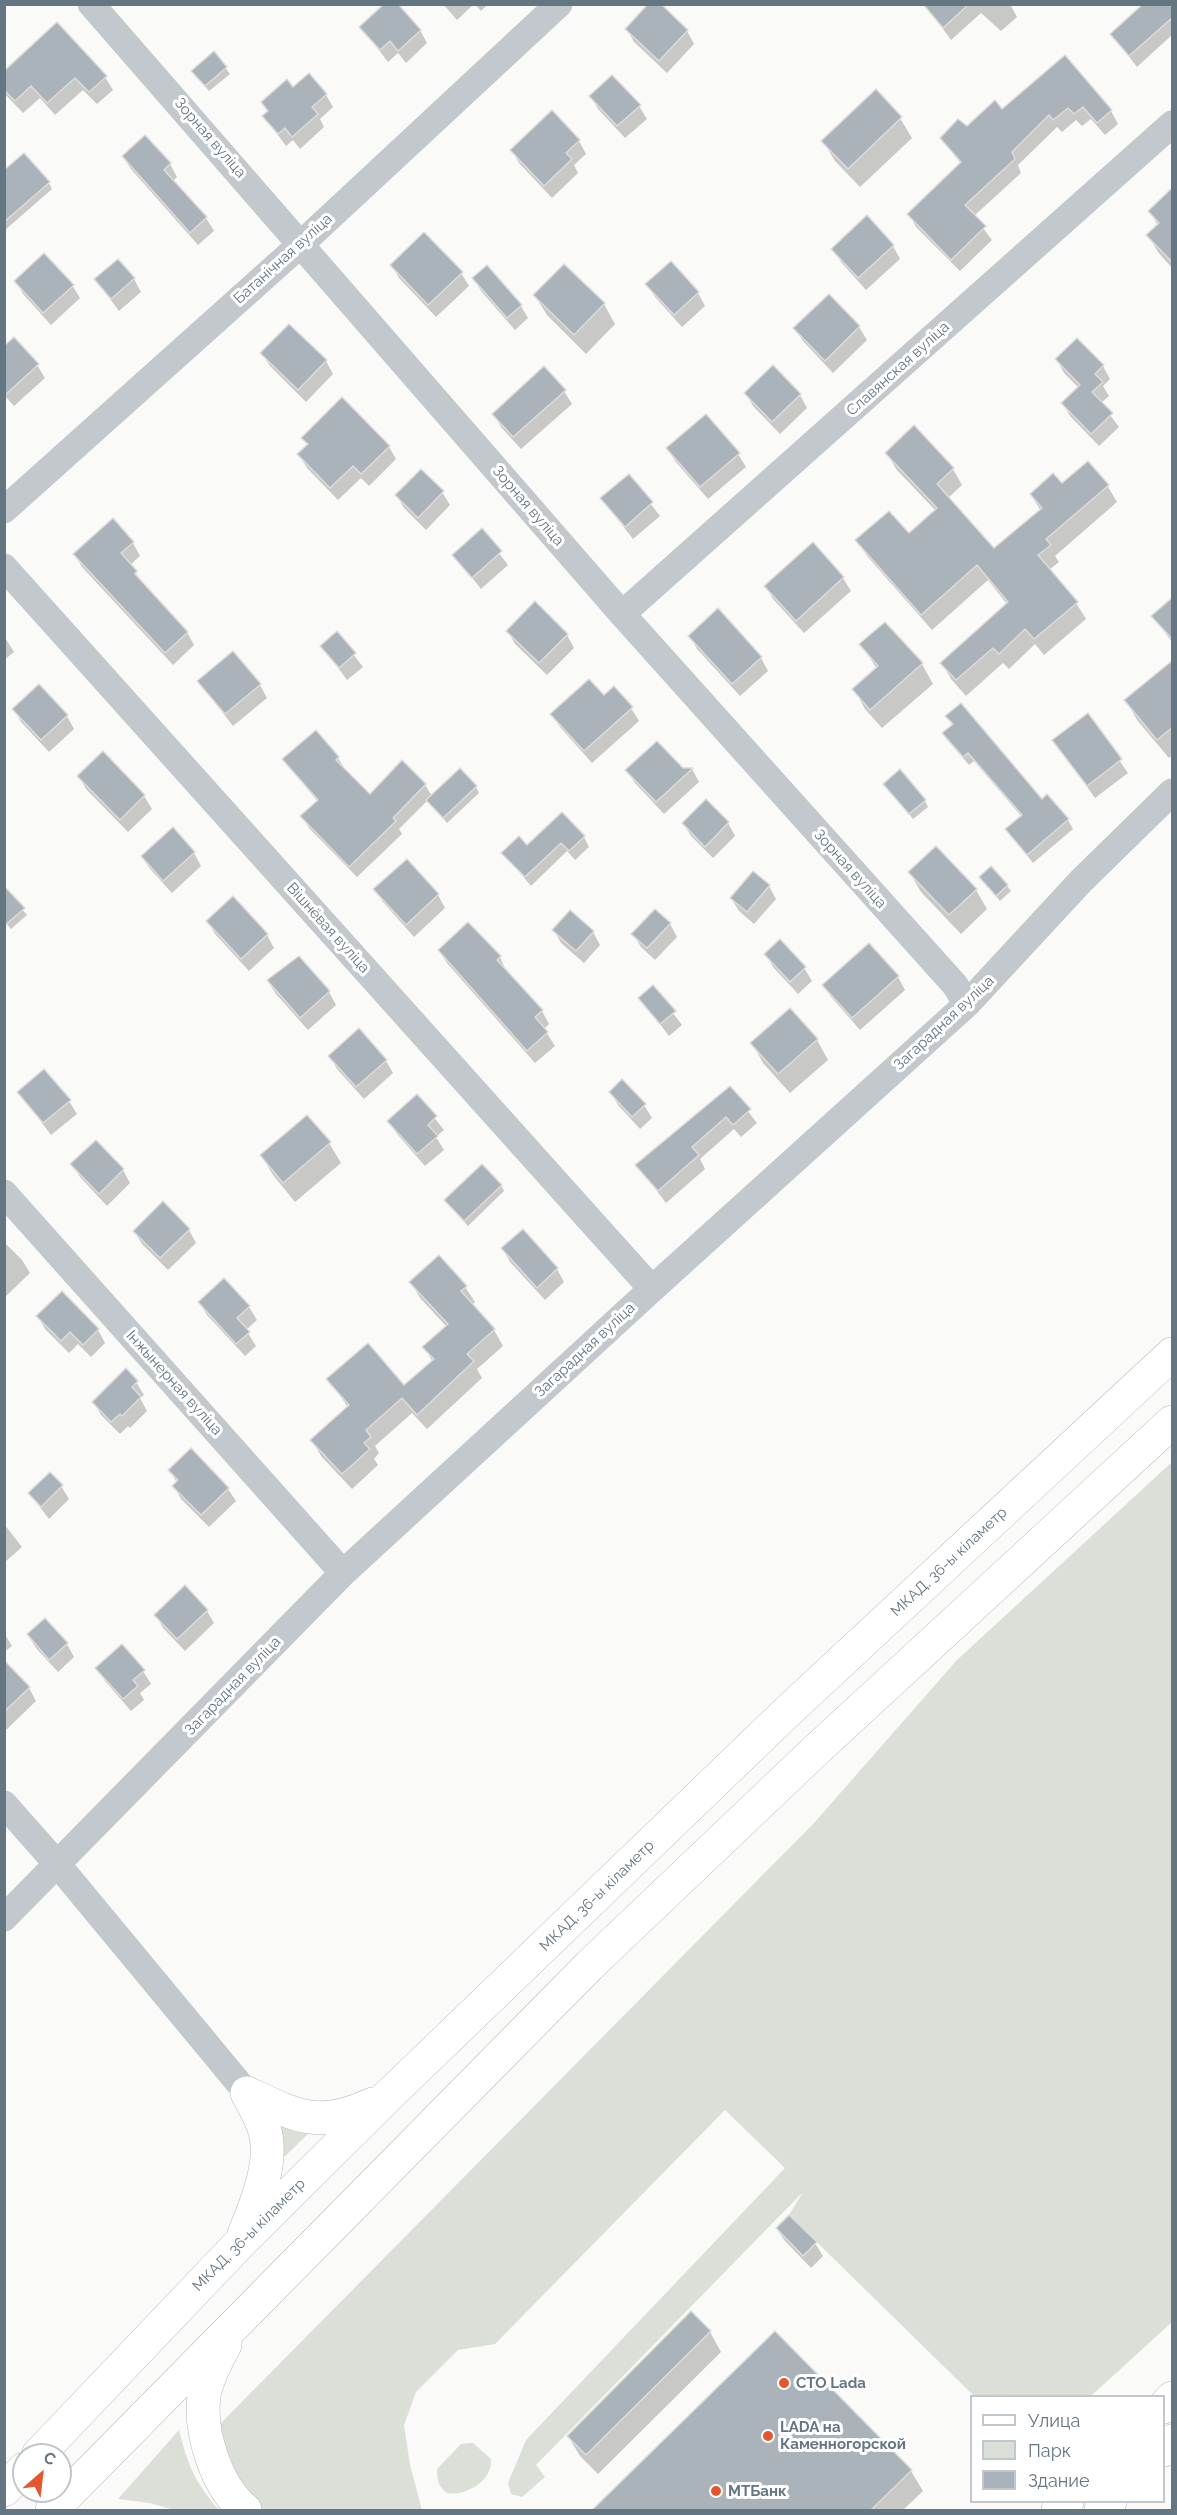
<!DOCTYPE html>
<html>
<head>
<meta charset="utf-8">
<style>
  body { margin:0 }
  #map { position:relative; width:1177px; height:2515px; overflow:hidden; background:#fafaf8; font-family:Raleway,sans-serif }
  canvas { display:block }
  .frame { position:absolute; inset:0; border:6px solid #657683; pointer-events:none }
  .legend { position:absolute; left:970px; top:2395px; width:195px; height:108px; box-sizing:border-box; background:#fff; border:2px solid #c1c8cd; margin:0; padding:8px 10px; list-style:none; font-size:18px; color:#657683 }
  .legend li { display:flex; align-items:center; gap:12px; height:30px }
  .legend b { width:30px; border:2px solid #c1c8cd }
  .north { position:absolute; left:12px; top:2443px; width:60px; height:60px; box-sizing:border-box; background:#fff; border:2px solid #c1c8cd; border-radius:50%; rotate:28deg; font-size:16px; font-weight:700; line-height:24px; text-align:center; color:#657683 }
  .north::after { content:''; display:block; margin:auto; width:21px; height:27px; background:#e4572e; clip-path:polygon(50% 0,100% 100%,50% 72%,0 100%) }
</style>
</head>
<body>
<div id="map">
<canvas width="1177" height="2515"></canvas>
<div class="frame"></div>
<ul class="legend">
<li><b style="height:8px;background:#fff"></b>Улица</li>
<li><b style="height:16px;background:#dadfd7"></b>Парк</li>
<li><b style="height:16px;background:#aab3b9"></b>Здание</li>
</ul>
<div class="north">С</div>
</div>
<script>
const g = document.querySelector('canvas').getContext('2d');
g.lineJoin = 'round';
function fill(path, color) { g.fillStyle = color; g.fill(path, 'evenodd'); }
function stroke(path, color, width, dash) { g.strokeStyle = color; g.lineWidth = width; g.lineCap = dash ? 'butt' : 'round'; g.setLineDash(dash || []); g.stroke(path); }
function label(font, color, halo, rows, align = 'center') {
  g.font = font + ' Raleway,sans-serif'; g.lineWidth = 6; g.setLineDash([]); g.textBaseline = 'middle'; g.strokeStyle = halo; g.fillStyle = color; for (const [text, x, y, turn = 0] of rows) {
    g.save(); g.translate(x, y); g.rotate((+turn || 0) * Math.PI / 180); g.textAlign = isNaN(turn) ? turn : align; if (halo) g.strokeText(text, 0, 0); g.fillText(text, 0, 0); g.restore();
  }
}
const green = new Path2D(`
  M1172,1462V2322L1091,2396H974L789,2215L803,2192L536,2465L545,2477L522,2497L511,2494L508,2483L526,2440L785,2168L725,2110L495,2344L458,2350L416,2392L404,2425L410,2465L422,2510H256L220,2455L218,2426L814,1823L957,1660Z
  M271,2119L313,2129L277,2164Z
  M179,2430C188,2466 195,2482 219,2510H174L150,2503L118,2499Z
  M473,2443L491,2459C493,2480 466,2497 447,2493C438,2486 437,2480 437,2469L461,2444Z`);
const shadow = new Path2D(`
  M443,4H474L457,20Z
  M475,4H488L481,11Z
  M939,4H1010L1017,17L1001,31L981,13L951,40L931,12Z
  M1172,4V35L1137,67L1112,34Z
  M361,27L420,30L427,43L406,63L398,53L388,62Z
  M627,29L687,31L694,44L667,73L634,42Z
  M214,53L230,74L209,91L197,77Z
  M1064,57L1111,111L1118,124L1105,135L1091,119L1082,126L1076,120L1062,132L1057,127L1018,165L1021,173L974,216L992,240L960,271L916,227L909,214L961,164L942,138L1002,111Z
  M4,73L105,77L113,90L97,104L83,90L55,115L40,98L23,113L4,93Z
  M293,89L326,95L333,107L320,119L324,127L300,149L293,140L286,146L264,116L268,113L263,103Z
  M591,96L639,106L647,119L625,138L598,109Z
  M900,118L912,138L860,187L835,161L823,141Z
  M145,137L170,164L177,177L173,181L206,218L214,231L198,245L131,169L123,157Z
  M579,141L586,154L574,165L578,173L552,198L519,163L512,150Z
  M4,172L49,183L52,189L4,231Z
  M1172,201V268L1158,252L1148,235L1158,226L1150,211Z
  M893,246L900,259L866,290L841,262L833,249Z
  M671,263L698,293L705,306L682,327L655,297L647,284Z
  M392,265L461,273L469,286L436,317L399,278Z
  M134,279L141,292L119,311L96,280Z
  M474,279L521,306L528,318L515,330L481,291Z
  M16,281L72,285L80,298L51,325L23,294Z
  M535,296L604,304L615,324L586,354L547,315Z
  M829,296L859,327L867,340L833,373L803,341L795,328Z
  M262,353L326,361L333,374L306,402L270,366Z
  M1057,360L1103,366L1110,379L1103,386L1109,396L1101,403L1119,427L1099,446L1070,416L1063,403L1079,388L1064,373Z
  M37,365L45,378L14,406L4,395Z
  M564,391L572,404L521,449L501,427L494,414Z
  M746,393L800,395L807,408L780,434L753,406Z
  M303,438L389,447L396,459L369,486L361,478L338,500L307,468L299,455L308,446Z
  M668,448L738,454L746,467L708,499L675,461Z
  M887,453L953,469L962,485L948,498L994,550L1041,511L1031,495L1062,485H1107L1117,502L1055,556L1059,562L1049,570L1076,603L1086,619L1044,655L1035,644L1009,669L1003,663L966,696L951,679L942,663L1007,604L988,580L932,630L867,556L857,540L908,535L936,511L896,469Z
  M629,476L660,516L633,539L602,499Z
  M442,492L450,505L426,530L404,508L397,496Z
  M482,531L508,565L481,589L454,555Z
  M133,543L140,556L130,565L144,585L187,632L194,645L173,665L82,567L75,555Z
  M843,578L851,591L804,633L773,599L766,587Z
  M1172,599V642L1153,616Z
  M885,624L922,664L933,684L882,728L865,709L854,689L877,669L861,644Z
  M508,631L567,635L574,648L547,675L515,644Z
  M337,633L363,667L347,680L322,646Z
  M4,636L14,652L4,660Z
  M690,636L761,658L768,671L740,696L697,649Z
  M199,682L260,685L267,698L233,726Z
  M1172,691V755L1169,758L1137,720L1126,700Z
  M604,697L631,708L639,721L592,763L560,727L552,714Z
  M14,709L67,716L74,729L49,752L21,722Z
  M1088,715L1128,773L1095,798L1054,740Z
  M947,716L1041,801L1047,796L1068,820L1073,829L1033,863L1007,830L1022,817L974,761L969,765L949,742L944,734L953,726Z
  M103,753L144,796L152,809L128,832L86,789L79,776Z
  M338,758L345,769L370,796L425,785L432,796L476,787L479,793L447,823L428,800L399,829L402,834L357,877L309,828L302,816L318,802L284,760Z
  M692,769L699,782L664,814L635,783L627,770Z
  M885,784L925,801L928,807L913,819Z
  M706,801L728,823L735,836L713,858L691,836L683,823Z
  M584,837L589,847L575,860L567,851L531,886L503,853Z
  M194,853L201,866L172,893L150,869L142,857Z
  M407,861L438,895L445,908L414,937L383,902L375,889Z
  M910,873L976,890L987,909L961,934L921,892Z
  M981,877L1007,886L1011,891L1000,901Z
  M769,886L776,899L754,924L739,911L731,898Z
  M4,888L27,915L11,929L4,921Z
  M208,921L267,935L274,948L249,971L215,934Z
  M670,924L677,937L655,960L641,947L633,934Z
  M554,930L593,932L600,945L584,963L561,943Z
  M869,945L898,977L905,990L860,1030L832,998L824,986Z
  M439,950L500,957L506,971L542,1011L549,1024L544,1029L555,1046L535,1063L447,963Z
  M766,954L804,968L812,981L798,994L773,967Z
  M268,981L329,992L336,1005L308,1030L276,994Z
  M653,987L682,1025L669,1036L640,998Z
  M790,1010L817,1040L828,1060L790,1093L763,1063L752,1043Z
  M330,1056L386,1061L393,1073L364,1099L337,1069Z
  M730,1088L757,1123L741,1137L734,1129L700,1159L705,1169L666,1203L637,1165Z
  M19,1092L69,1101L77,1114L51,1135Z
  M611,1092L644,1105L652,1118L640,1129L618,1105Z
  M417,1096L444,1130L436,1137L444,1150L425,1166L397,1134L389,1121Z
  M96,1142L123,1170L130,1183L107,1206L80,1177L72,1164Z
  M329,1143L341,1163L295,1202L273,1175L262,1156Z
  M501,1185L504,1191L468,1226L446,1201Z
  M189,1230L196,1243L168,1270L142,1244L134,1231Z
  M4,1242L22,1260L30,1273L4,1298Z
  M503,1249L557,1269L564,1282L545,1300L510,1262Z
  M224,1280L249,1307L257,1320L246,1330L256,1346L245,1356L207,1315L199,1302Z
  M411,1282L465,1287L475,1302L472,1305L494,1330L503,1346L477,1369L482,1378L427,1429L412,1413L375,1446L379,1453L374,1459L378,1465L352,1489L321,1456L312,1440L348,1407L328,1379L404,1387L433,1362L424,1347L447,1327L420,1298Z
  M38,1316L98,1330L105,1343L91,1357L78,1344L69,1353L45,1329Z
  M136,1382L144,1395L140,1398L147,1411L130,1428L128,1426L120,1434L101,1415L94,1402Z
  M170,1470L228,1489L236,1501L209,1527L181,1499L174,1486L177,1483Z
  M61,1486L69,1499L49,1519L30,1494Z
  M4,1524L22,1547L4,1563Z
  M207,1611L214,1623L185,1651L163,1628L156,1615Z
  M4,1633L12,1646L4,1652Z
  M28,1635L67,1644L74,1657L58,1672L36,1648Z
  M4,1662L29,1688L36,1701L6,1730Z
  M97,1668L143,1671L151,1684L140,1693L144,1700L131,1711L105,1681Z
  M777,2229L815,2243L823,2256L811,2268L785,2241Z
  M691,2313L710,2332L721,2352L598,2474L580,2456L568,2436Z
  M775,2333L911,2471L923,2491L903,2510H593Z`);
const building = new Path2D(`
  M384,4H398L421,30L398,51L390,41L380,50L359,27Z
  M648,4H661L688,30L659,61L625,29Z
  M923,4H969L943,28Z
  M1143,4H1173V17L1129,56L1110,34Z
  M57,22L107,76L89,92L75,78L47,103L31,86L15,101L4,90V71Z
  M214,51L227,67L205,86L191,71Z
  M1065,55L1112,110L1097,123L1083,107L1074,114L1068,108L1053,120L1049,115L1012,152L1015,159L965,205L986,226L951,260L907,214L961,162L940,138L958,119L967,126L995,100L1002,109Z
  M309,73L327,94L312,107L318,114L292,137L285,128L278,134L262,116L268,111L261,102L287,79L293,87Z
  M612,75L641,105L617,126L589,96Z
  M876,89L902,117L848,169L821,141Z
  M552,110L580,140L566,153L572,159L544,186L510,150Z
  M145,135L171,163L164,170L207,217L190,233L122,156Z
  M24,153L50,182L4,222V170Z
  M1173,187V263L1146,235L1159,223L1148,211Z
  M867,215L894,245L858,278L831,249Z
  M424,232L463,272L428,305L390,265Z
  M44,253L74,285L43,313L14,281Z
  M118,259L135,278L111,299L94,279Z
  M671,261L699,292L674,315L645,284Z
  M564,264L605,303L574,335L533,295Z
  M487,265L522,305L507,318L472,278Z
  M829,294L860,326L825,361L793,328Z
  M289,324L327,360L298,390L260,353Z
  M14,337L39,364L4,396V346Z
  M1077,338L1104,365L1095,374L1103,382L1092,392L1113,413L1091,434L1061,403L1080,385L1055,359Z
  M773,365L801,394L772,422L744,393Z
  M544,366L566,390L513,437L492,414Z
  M342,397L390,446L361,474L353,466L330,488L297,454L308,444L301,438Z
  M706,414L740,453L700,487L666,448Z
  M914,425L954,468L937,484L994,548L1042,508L1030,494L1053,473L1062,483L1088,461L1109,485L1046,539L1051,545L1038,555L1078,602L1034,639L1025,629L999,654L993,648L956,680L940,663L1008,602L977,565L921,615L855,540L889,511L909,533L937,508L885,453Z
  M421,469L444,491L418,518L395,495Z
  M629,474L653,502L625,527L600,498Z
  M113,518L134,542L121,553L137,571L135,574L188,632L165,653L73,554Z
  M482,528L502,551L472,578L452,555Z
  M813,542L844,577L796,621L764,586Z
  M1173,597V640L1151,616Z
  M535,601L568,634L539,663L506,631Z
  M718,608L762,657L732,684L688,636Z
  M885,622L923,663L870,710L852,689L878,666L859,644Z
  M337,631L356,653L339,668L320,646Z
  M233,651L261,684L225,714L197,681Z
  M1173,660V727L1157,740L1124,700Z
  M589,679L604,695L614,686L633,707L584,751L550,714Z
  M39,684L68,715L41,740L12,709Z
  M961,703L1042,799L1047,794L1069,819L1027,855L1005,829L1022,815L968,753L963,757L942,733L953,724L945,716Z
  M1088,713L1122,759L1087,786L1052,740Z
  M316,730L339,757L336,760L370,794L402,760L426,784L393,818L396,821L349,867L300,816L318,800L282,759Z
  M657,741L683,768H693L656,802L625,770Z
  M103,751L145,795L120,820L77,776Z
  M460,768L477,786L443,818L426,800Z
  M900,769L926,800L909,814L883,784Z
  M706,799L729,822L705,847L682,823Z
  M562,812L585,836L569,851L561,843L525,877L501,853L519,836L527,845Z
  M173,827L195,852L163,881L141,856Z
  M936,846L977,889L949,915L908,872Z
  M407,859L439,894L406,925L373,889Z
  M991,866L1008,885L996,896L979,877Z
  M753,871L770,885L747,912L730,898Z
  M4,886L25,908L4,926Z
  M233,896L268,934L241,959L206,921Z
  M655,909L671,923L647,948L631,934Z
  M570,910L594,931L576,951L552,930Z
  M468,922L501,956L497,960L543,1010L535,1017L548,1032L527,1051L438,950Z
  M780,939L806,967L790,982L764,954Z
  M869,943L899,976L852,1018L822,985Z
  M299,956L330,991L300,1018L267,980Z
  M653,985L676,1011L660,1024L638,998Z
  M790,1008L818,1039L778,1074L750,1043Z
  M359,1028L387,1060L356,1087L328,1056Z
  M44,1069L71,1100L43,1123L17,1092Z
  M622,1079L646,1104L632,1117L609,1092Z
  M730,1086L751,1109L733,1125L726,1117L692,1147L699,1155L658,1191L635,1165Z
  M417,1094L437,1116L428,1125L438,1136L417,1154L387,1121Z
  M307,1115L331,1142L283,1183L260,1155Z
  M96,1140L124,1169L99,1194L70,1164Z
  M482,1164L502,1185L464,1221L444,1200Z
  M163,1201L190,1229L160,1258L133,1231Z
  M523,1229L558,1268L537,1288L501,1248Z
  M439,1255L467,1286L461,1291L495,1329L467,1354L474,1361L417,1415L402,1398L366,1430L371,1437L364,1443L370,1449L342,1474L310,1440L349,1405L326,1379L368,1343L404,1385L434,1359L422,1347L448,1324L409,1282Z
  M224,1278L250,1306L237,1318L250,1332L236,1344L198,1302Z
  M62,1291L99,1329L83,1345L70,1332L61,1341L36,1316Z
  M126,1368L138,1381L132,1387L141,1397L122,1416L120,1414L111,1422L92,1402Z
  M191,1448L229,1488L201,1515L172,1486L178,1480L168,1470Z
  M50,1472L63,1485L41,1507L28,1493Z
  M185,1585L208,1610L177,1639L154,1615Z
  M45,1618L68,1643L49,1660L27,1634Z
  M122,1644L145,1670L133,1680L138,1686L123,1699L95,1668Z
  M4,1660L30,1687L4,1712Z
  M789,2215L817,2242L803,2256L776,2228Z
  M691,2311L711,2331L586,2455L567,2436Z
  M775,2331L912,2470L870,2511H591Z`);
const minor = new Path2D(`
  M91,4L622,614L955,985L967,1004
  M4,510L301,244L559,4
  M4,567L652,1289
  M622,614L1172,124
  M4,1193L343,1573
  M4,1804L58,1865L247,2093
  M4,1918L343,1573L652,1289L967,1004L1081,881L1172,792`);
const major = new Path2D(`
  M1164,2407L1172,2398
  M1164,2450L1172,2441
  M1058,2510L1067,2502
  M1101,2510L1110,2502`);
const highway = new Path2D(`
  M247,2093C298,2117 319,2129 373,2104
  M244,2234C256,2205 275,2160 264,2128C260,2116 253,2104 247,2093
  M225,2345C216,2361 207,2378 204,2396C199,2433 217,2487 245,2510
  M38,2455L240,2243L387,2097L787,1712L1172,1354
  M4,2490L24,2469
  M52,2510L589,1966L814,1752L1172,1422`);
const markers = [
  [784,2383,6,"#e4572e"],
  [768,2436,6,"#e4572e"],
  [716,2491,6,"#e4572e"]
];
const streetNames = [
  ["Зорная вуліца",210,138,49],
  ["Батанічная вуліца",283,259,-42],
  ["Славянская вуліца",898,369,-42],
  ["Зорная вуліца",528,506,49],
  ["Зорная вуліца",850,869,48],
  ["Вішнёвая вуліца",328,928,48],
  ["Загарадная вуліца",944,1023,-43],
  ["Загарадная вуліца",585,1350,-43],
  ["Інжынерная вуліца",174,1383,48],
  ["МКАД, 36-ы кіламетр",949,1562,-43],
  ["Загарадная вуліца",233,1686,-46],
  ["МКАД, 36-ы кіламетр",597,1896,-44],
  ["МКАД, 36-ы кіламетр",249,2235,-45]
];
const poiNames = [
  ["СТО Lada",796,2383],
  ["LADA на",780,2427],
  ["Каменногорской",780,2444],
  ["МТБанк",728,2491]
];
fill(green, '#dadfd7');
fill(shadow, '#0003');
fill(building, '#aab3b9');
stroke(building, '#dcdcda', 1.5);
stroke(major, '#b5babe', 34);
stroke(highway, '#b4b9bd', 34);
stroke(minor, '#c3c8cc', 27);
stroke(major, '#fff', 33);
stroke(highway, '#fff', 33);
for (const [x, y, r, color] of markers) { const dot = new Path2D(); dot.arc(x, y, r, 0, 2 * Math.PI); g.fillStyle = color; g.fill(dot); stroke(dot, '#fff', 2); }
label('15px', '#657683', '#fff', streetNames);
label('bold 15px', '#657683', '#fff', poiNames, 'left');
</script>
</body>
</html>
